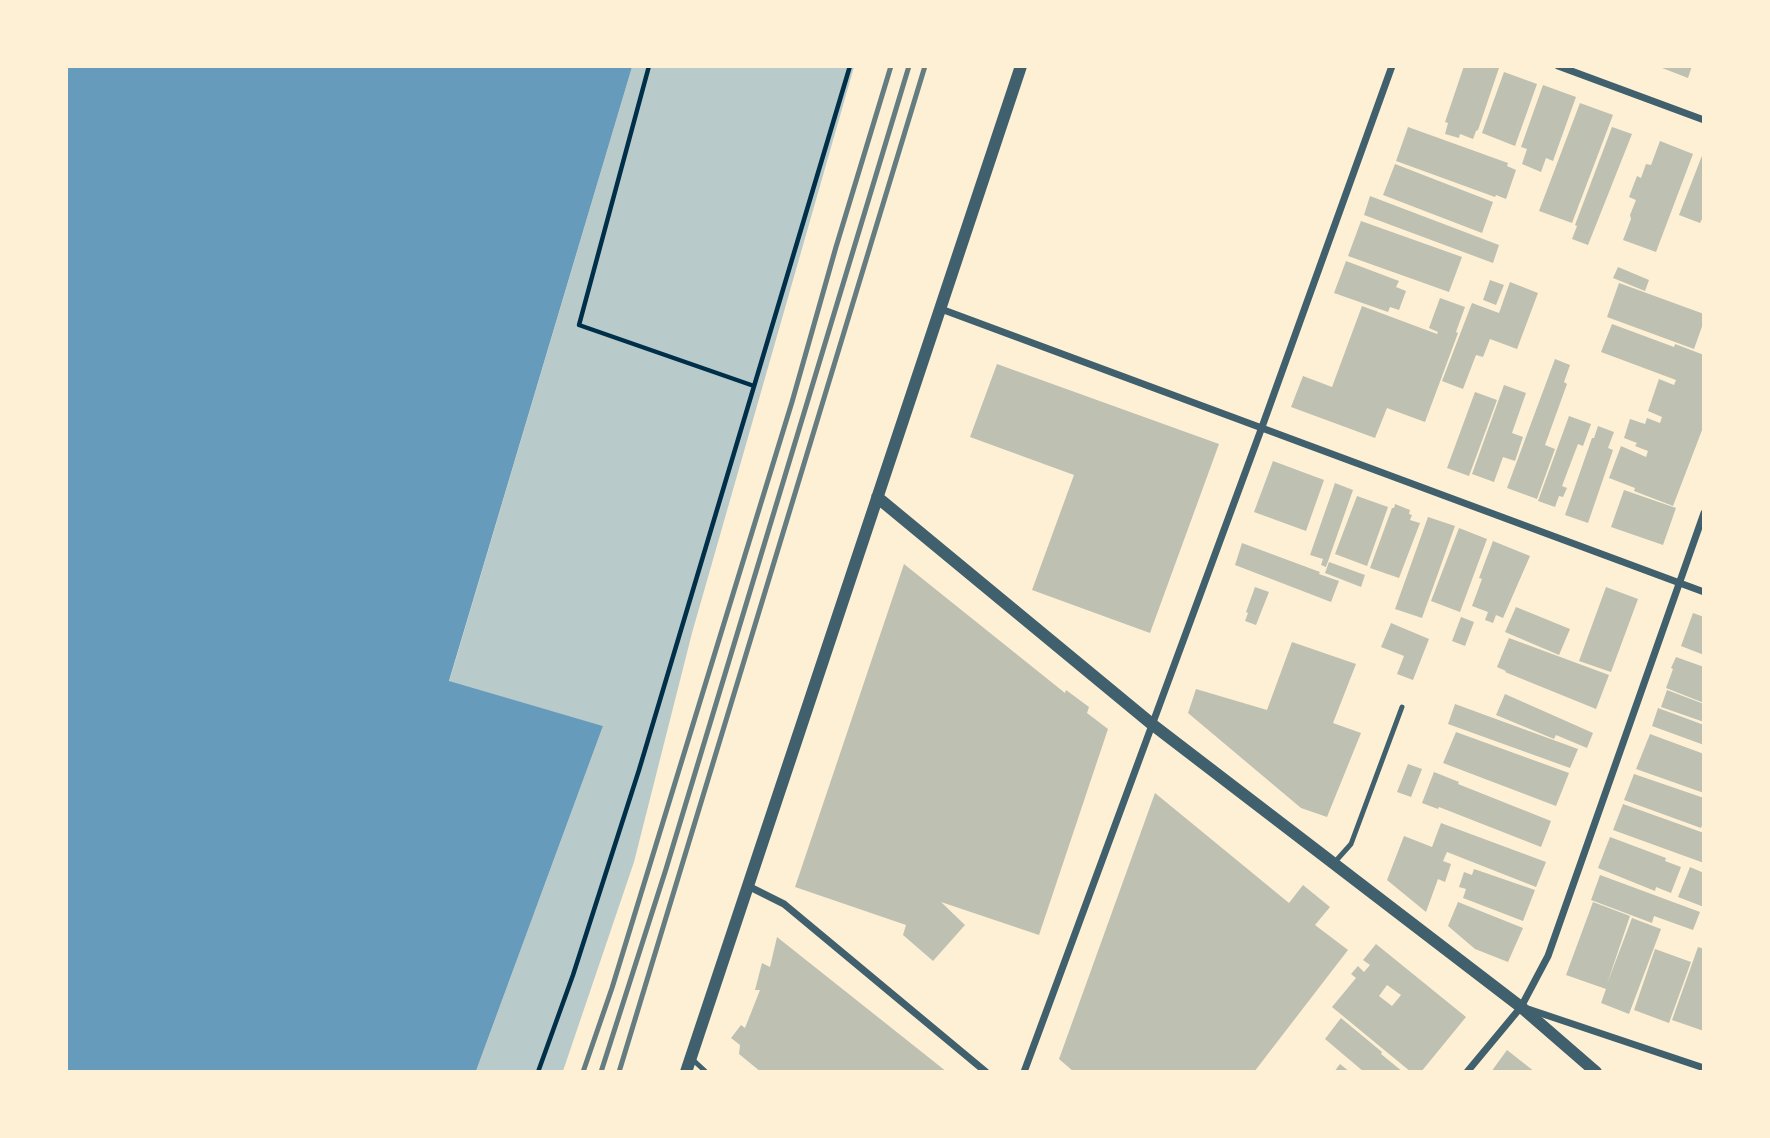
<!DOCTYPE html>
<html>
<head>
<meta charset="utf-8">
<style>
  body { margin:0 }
  #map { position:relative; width:1770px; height:1138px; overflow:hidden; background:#fdf0d5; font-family:"Sofia Sans Condensed",sans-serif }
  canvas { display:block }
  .frame { position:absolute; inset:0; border:68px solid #fdf0d5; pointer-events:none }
</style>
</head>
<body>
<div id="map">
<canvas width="1770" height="1138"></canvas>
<div class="frame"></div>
</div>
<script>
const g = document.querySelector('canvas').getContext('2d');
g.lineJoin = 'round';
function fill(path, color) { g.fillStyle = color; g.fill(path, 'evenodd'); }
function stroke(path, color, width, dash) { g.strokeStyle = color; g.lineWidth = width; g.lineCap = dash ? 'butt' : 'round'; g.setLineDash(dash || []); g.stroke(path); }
const green = new Path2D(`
  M632,67H854L692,633L634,862L563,1071H476L603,726L449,682Z`);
const water = new Path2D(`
  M66,67H632L449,681L603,726L476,1071H67Z`);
const building = new Path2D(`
  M1464,66H1495L1499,68L1478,130L1476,131L1473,139L1460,134L1459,138L1445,134L1448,123L1445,122Z
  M1657,66H1692L1688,78Z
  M1504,72L1537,84L1515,146L1482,133Z
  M1543,85L1576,97L1553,161L1546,158L1541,172L1522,164L1527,149L1521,147Z
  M1580,103L1613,115L1572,223L1539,211Z
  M1408,127L1508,163L1507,166L1516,170L1506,199L1496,195L1495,197L1396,161Z
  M1612,127L1632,134L1588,245L1572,239L1577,226L1575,225Z
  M1660,141L1693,154L1656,252L1623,240L1631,219L1630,215L1636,200L1629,197L1637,176L1641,178L1646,164L1651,165Z
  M1703,153L1704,215L1700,223L1679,215Z
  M1395,164L1493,202L1482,233L1383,195Z
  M1370,196L1499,245L1493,263L1364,215Z
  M1361,221L1462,257L1449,292L1348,256Z
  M1346,261L1399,281L1396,287L1406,291L1399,310L1390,307L1388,312L1334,293Z
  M1618,267L1649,280L1645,291L1613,278Z
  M1490,280L1504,285L1496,305L1483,300Z
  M1510,282L1538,293L1517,349L1490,339L1483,357L1476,355L1463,389L1442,381L1472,303L1499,313Z
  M1619,283L1704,314V321L1694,349L1607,317Z
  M1440,298L1465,307L1456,332L1458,333L1425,422L1387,408L1375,438L1291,407L1303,376L1332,387L1362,306L1437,334L1438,332L1429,328Z
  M1612,324L1674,347L1675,344L1704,355V425L1673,506L1634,491L1635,488L1609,478L1621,446L1646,457L1648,451L1635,446L1637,443L1624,438L1630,419L1645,424L1647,418L1660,423L1662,417L1648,411L1659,379L1674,385L1676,380L1601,352Z
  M1555,359L1570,365L1564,382L1567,384L1545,445L1555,449L1537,499L1507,488Z
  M997,364L1219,444L1150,633L1032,590L1074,475L970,437Z
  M1504,385L1526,393L1512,433L1523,437L1515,461L1503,457L1494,482L1472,474Z
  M1475,392L1497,400L1469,476L1447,468Z
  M1569,416L1591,424L1583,446L1578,444L1562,486L1567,488L1563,497L1559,496L1555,507L1538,501Z
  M1598,426L1614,432L1608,448L1613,450L1588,523L1565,515L1592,438H1594Z
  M1273,461L1324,480L1306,531L1254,512Z
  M1335,483L1353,490L1326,567L1321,565L1323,559L1310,555Z
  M1624,490L1676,508L1663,545L1611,527Z
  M1357,496L1388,507L1367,566L1335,554Z
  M1395,504L1410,510L1409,514L1412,515L1410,520L1420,523L1399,578L1370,568L1392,508H1394Z
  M1428,517L1455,526L1422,618L1395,609Z
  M1459,528L1487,539L1460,612L1431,601Z
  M1493,541L1530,556L1503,618L1496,615L1493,623L1485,620L1488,612L1472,606L1482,579L1479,578Z
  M1242,543L1320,572L1319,574L1339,581L1331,602L1235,565Z
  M1329,562L1365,575L1361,587L1325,573Z
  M904,564L1065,693L1066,690L1089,707L1087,713L1108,729L1039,935L941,902L965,925L933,961L903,935L906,925L795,887Z
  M1255,587L1269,592L1256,625L1245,621L1248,613L1246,612Z
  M1606,587L1638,599L1611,672L1579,661Z
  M1516,607L1570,629L1559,655L1505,632Z
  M1693,613L1704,617V655L1681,646Z
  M1461,617L1474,622L1465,646L1452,641Z
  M1391,623L1429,639L1413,680L1397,674L1404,656L1381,647Z
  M1509,638L1609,675L1596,709L1505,672L1506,671L1497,667Z
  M1292,642L1356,664L1333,723L1361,733L1327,817L1301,808L1188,713L1196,689L1267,710Z
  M1676,657L1704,667V703L1666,688L1673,669L1671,668Z
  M1667,690L1704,704V722L1661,707Z
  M1505,694L1593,733L1587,748L1556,735L1554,739L1496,715Z
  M1455,704L1578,749L1570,768L1448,724Z
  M1658,708L1704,725V745L1652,726Z
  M1456,732L1569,773L1556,806L1443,763Z
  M1650,734L1704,754V793L1636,769Z
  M1408,764L1422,769L1411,797L1397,792Z
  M1434,772L1459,782L1458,784L1551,821L1541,847L1439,807L1438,809L1422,803Z
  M1634,774L1704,798V820L1701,828L1624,800Z
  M1155,793L1289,903L1303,885L1330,907L1315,925L1348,950L1254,1072H1074L1059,1059Z
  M1623,804L1704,833V863L1613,830Z
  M1441,823L1546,862L1536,887L1447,852L1443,861L1451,864L1445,882L1438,879L1426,912L1387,880L1404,836L1432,847Z
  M1610,837L1666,858L1665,861L1681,867L1671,893L1656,887L1655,891L1598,868Z
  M1690,867L1704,873V907L1678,897Z
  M1474,869L1535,890L1523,921L1463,898L1466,889L1459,887L1464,872L1472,875Z
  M1600,875L1700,912L1693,930L1654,916L1652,923L1591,900Z
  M1458,902L1523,928L1508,962L1475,949L1448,926Z
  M1593,902L1630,916L1607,984L1632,918L1661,929L1629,1014L1601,1003L1606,989L1566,975Z
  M777,937L947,1072H761L739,1054L740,1045L731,1038L741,1025L745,1028L760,990H755L762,963L770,967Z
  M1376,944L1466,1017L1421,1072H1411L1332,1007L1356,978L1351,974L1358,966L1364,972L1370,965L1363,960ZM1387,985L1401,995L1392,1006L1379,996Z
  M1698,947L1704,949V1031L1672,1020Z
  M1655,949L1691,962L1669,1023L1634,1010Z
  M1341,1018L1382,1052L1381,1054L1403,1072H1364L1325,1039Z
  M1507,1050L1535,1072H1491Z
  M1340,1064L1350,1072H1334Z`);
const path = new Path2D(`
  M649,66L579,325L754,386
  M538,1072L573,975L639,770L850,66`);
const service = new Path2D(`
  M1334,863L1351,844L1402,707
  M691,1058L706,1072`);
const minor = new Path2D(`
  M1558,66L1704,120
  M941,309L1704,592
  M748,886L784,904L986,1072
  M1528,1009L1704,1068
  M1024,1072L1262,427L1392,66
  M1467,1072L1521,1007L1548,956L1704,513`);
const tertiary = new Path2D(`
  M877,497L1153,725L1521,1007L1596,1072
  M686,1072L1021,66`);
const rail = new Path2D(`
  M583,1072L612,988L792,402L836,247L891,66
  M601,1072L666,869L909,66
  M619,1072L925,66`);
fill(green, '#b9caca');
fill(water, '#669bbc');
fill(building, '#bec0b2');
stroke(path, '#003049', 4.5);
stroke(service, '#3f606c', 5);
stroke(minor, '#3f606c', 7);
stroke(tertiary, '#3f606c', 12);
stroke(rail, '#657d81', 5);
</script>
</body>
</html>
